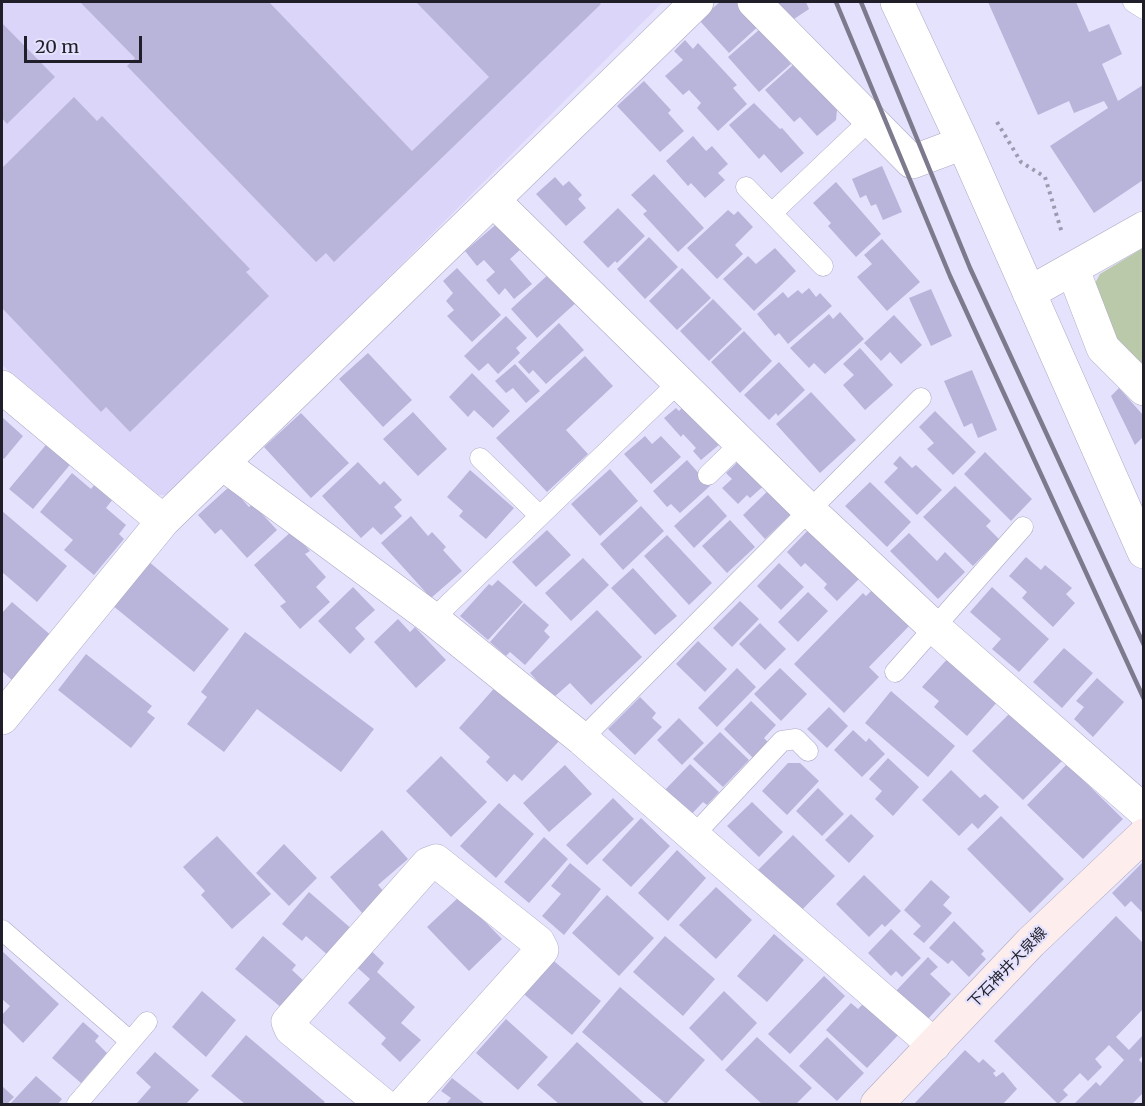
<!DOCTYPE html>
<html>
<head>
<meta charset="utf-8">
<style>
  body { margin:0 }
  #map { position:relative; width:1145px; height:1106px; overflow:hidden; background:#e5e2fe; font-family:Merriweather,serif }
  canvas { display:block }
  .frame { position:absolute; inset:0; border:3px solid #201f29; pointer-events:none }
  .scale { position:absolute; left:24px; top:36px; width:118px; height:27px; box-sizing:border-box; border:3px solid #201f29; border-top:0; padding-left:8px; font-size:18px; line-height:21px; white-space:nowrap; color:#201f29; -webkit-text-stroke:4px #e5e2fe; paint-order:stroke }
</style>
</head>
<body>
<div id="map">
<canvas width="1145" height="1106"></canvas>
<div class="frame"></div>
<div class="scale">20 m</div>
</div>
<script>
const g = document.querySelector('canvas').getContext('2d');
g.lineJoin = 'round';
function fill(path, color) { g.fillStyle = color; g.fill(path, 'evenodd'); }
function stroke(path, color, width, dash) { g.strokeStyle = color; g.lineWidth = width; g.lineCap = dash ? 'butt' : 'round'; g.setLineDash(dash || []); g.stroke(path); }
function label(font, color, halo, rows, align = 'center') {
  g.font = font + ' Merriweather,"Noto Sans JP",serif'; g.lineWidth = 4.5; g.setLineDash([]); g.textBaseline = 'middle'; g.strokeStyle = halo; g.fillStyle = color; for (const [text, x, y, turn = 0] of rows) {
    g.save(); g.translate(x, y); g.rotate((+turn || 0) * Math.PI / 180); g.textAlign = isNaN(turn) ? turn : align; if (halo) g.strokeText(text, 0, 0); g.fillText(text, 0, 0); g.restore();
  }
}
const built = new Path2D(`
  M2,2H663L172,495H155L2,365Z`);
const green = new Path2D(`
  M1143,248V366L1118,342L1094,285L1100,274Z`);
const building = new Path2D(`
  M80,2H269L412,151L489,77L416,2H598L601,4L334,262L326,253L316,262L127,66L135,58Z
  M720,2H742L762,23L729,53L699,20Z
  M777,2H806L809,9L791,21Z
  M988,2H1076L1089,32L1109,24L1122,54L1102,64L1118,101L1143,85V180L1094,213L1050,146L1108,108L1104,101L1074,113L1069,101L1038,115Z
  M2,23L55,77L7,124L2,118Z
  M760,29L791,64L759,92L728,57Z
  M685,40L693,49L698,43L737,85L733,88L747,104L718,131L697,108L701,103L689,90L683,95L665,76L683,60L674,51Z
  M795,63L837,110L836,120L817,136L800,117L794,122L765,90Z
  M644,81L671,110L668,113L684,131L660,152L617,106Z
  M74,97L97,121L102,116L250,269L246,272L269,296L130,432L106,407L101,412L2,308V168Z
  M754,103L780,129L782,128L804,153L781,173L764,154L759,159L729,125Z
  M693,136L706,151L712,146L728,164L718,173L725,180L705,198L691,183L688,186L666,161Z
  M882,166L902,212L883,220L876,204L871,206L866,195L860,198L852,179Z
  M654,174L704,228L678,252L643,214L647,211L631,195Z
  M555,177L563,186L569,181L582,195L578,199L586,208L566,226L536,194Z
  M836,182L881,234L856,257L828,226L831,223L813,203Z
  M618,208L645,236L617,263L615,261L608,268L583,242Z
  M728,210L734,215L738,211L753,227L735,245L743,254L717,279L687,248Z
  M500,221L523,247L510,259L532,284L514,299L505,288L499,295L486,280L495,272L484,260L477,266L465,251Z
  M649,237L678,267L645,299L617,269Z
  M882,239L920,282L887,311L857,277L872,264L864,255Z
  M775,248L796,271L754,311L723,279L748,256L756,264Z
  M457,268L501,315L472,342L447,316L454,310L446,301L453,293L443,281Z
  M682,268L711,298L677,330L649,301Z
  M552,271L579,300L537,338L511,309Z
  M809,288L816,297L820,293L832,306L788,344L779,333L775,336L757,314L783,292L788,298L798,290L802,294Z
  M931,289L952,336L931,346L909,298Z
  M713,299L742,329L709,361L680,331Z
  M840,312L864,339L825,374L814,363L809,368L790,348L829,314L833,319Z
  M894,315L922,345L901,364L890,352L881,361L864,343Z
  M506,316L527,338L516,348L520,353L498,374L488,363L479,371L464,356Z
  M559,323L584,350L546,384L533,370L529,374L518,362Z
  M744,331L772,361L740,393L711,362Z
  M860,348L893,385L865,410L843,385L854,375L843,364Z
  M368,353L412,400L383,427L339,379Z
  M585,356L613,386L566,430L588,454L547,492L496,438Z
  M779,362L805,390L778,416L776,413L769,420L744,395Z
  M515,364L540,391L526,403L513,388L506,393L495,381Z
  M972,370L997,430L978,438L972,423L964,427L944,381Z
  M472,373L510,411L493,428L474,410L468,417L449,397Z
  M1119,388L1143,415V437L1135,445L1111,396Z
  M811,392L856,440L820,473L776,424Z
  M683,407L720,444L701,460L693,451L696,448L683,434L681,437L664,418L676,408L679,411Z
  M935,411L976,452L953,475L927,449L934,443L919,427Z
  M413,412L447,449L418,476L383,439Z
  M301,413L349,463L311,498L264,447Z
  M2,417L23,436L4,459L2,457Z
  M645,436L652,444L661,436L681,457L651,484L624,454Z
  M50,440L74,460L33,509L9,489Z
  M985,452L1032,499L1011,521L964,474Z
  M744,456L768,482L750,498L747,495L738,504L722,488L732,479L726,473Z
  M900,456L912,468L916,465L942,490L917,515L884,482L898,468L893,464Z
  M687,460L710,486L680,513L671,504L667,507L653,491Z
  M358,462L380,485L384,481L402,500L394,507L402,516L381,535L373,527L361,538L322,496Z
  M610,469L638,501L600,536L571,504Z
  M470,470L514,508L486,539L459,516L463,511L447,497Z
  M72,473L91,489L95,484L113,499L106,508L126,525L119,534L124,539L94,575L64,550L73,540L40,512Z
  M870,482L911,522L887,547L845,506Z
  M230,486L249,507L253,504L277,530L247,558L221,529L215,534L198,515Z
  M773,486L791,514L765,539L743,515Z
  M955,486L991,521L986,526L999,539L973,566L923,517Z
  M708,495L727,516L694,548L674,526Z
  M641,506L664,531L623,570L600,544Z
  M2,511L67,566L37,602L2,572Z
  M411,516L428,536L432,532L446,547L443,550L462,571L431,598L381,543Z
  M730,520L755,547L727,573L702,546Z
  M813,525L863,575L837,601L824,588L827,584L805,563L801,567L787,552Z
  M547,530L571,555L536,587L512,562Z
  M292,531L310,551L305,554L326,577L316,587L330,602L300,629L280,606L286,602L254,565Z
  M909,533L937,561L945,552L965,572L938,599L890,551Z
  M667,535L712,583L689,605L644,556Z
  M1026,557L1041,570L1045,565L1072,588L1066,594L1075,603L1053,627L1022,598L1027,592L1009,576Z
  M583,558L609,585L571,621L545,593Z
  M148,561L229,629L194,672L112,605Z
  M779,563L804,587L781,610L757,586Z
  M633,568L677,616L655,635L611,588Z
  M498,580L523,602L488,640L460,616L489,584L492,586Z
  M353,587L375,610L355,628L365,639L350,654L318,621Z
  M875,587L912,623L869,667L879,677L844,713L794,664L863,593L866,596Z
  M992,587L1049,639L1019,672L992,649L1001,639L970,612Z
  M808,592L828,611L798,642L778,622Z
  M740,601L759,619L732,647L713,628Z
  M12,602L53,637L14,682L2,671V613Z
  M524,603L549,625L544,631L550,637L525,665L510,652L506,656L490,642Z
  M597,610L642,657L591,705L570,683L553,698L530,673Z
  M398,619L410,632L415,627L446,660L416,688L374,642Z
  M760,623L786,649L765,670L739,644Z
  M245,632L374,729L341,772L257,709L224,752L187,724L207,697L201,692Z
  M698,641L727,669L705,692L676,664Z
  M1064,648L1093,673L1062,708L1033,682Z
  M86,654L152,706L147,712L155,718L131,748L58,690Z
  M950,656L999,700L967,736L934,707L939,701L922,687Z
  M737,668L756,687L717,727L698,708Z
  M780,668L807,694L781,721L754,694Z
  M1097,678L1124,702L1093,737L1074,719L1084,707L1076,701Z
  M498,684L560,740L522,781L514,774L507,782L486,762L490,757L459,728Z
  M891,691L955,746L928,777L865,723Z
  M640,697L656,713L652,718L662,727L635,755L608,729Z
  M751,701L776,725L764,738L769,743L754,759L724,729Z
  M829,707L848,726L827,748L807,729Z
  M1011,712L1062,761L1023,800L972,751Z
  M679,718L704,743L682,765L657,740Z
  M853,730L866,742L869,738L885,754L862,777L834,750Z
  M720,732L749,760L723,787L693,759Z
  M441,756L487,802L451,837L406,791Z
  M888,758L919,787L893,816L875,799L882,791L869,779Z
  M788,763H800L819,781L787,815L762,791Z
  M690,764L719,792L707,805L703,802L688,818L662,793Z
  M1067,764L1123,819L1083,859L1027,805Z
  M565,765L592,794L549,832L523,803Z
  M951,770L980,798L985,794L999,807L978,829L972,823L959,836L922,800Z
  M818,788L844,814L822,836L796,811Z
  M613,798L634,819L587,865L566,845Z
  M752,802L783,832L759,857L727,826Z
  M499,803L534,834L496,878L460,846Z
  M851,814L874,836L849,863L825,840Z
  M1001,816L1064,879L1030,913L967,849Z
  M641,818L670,846L631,887L602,860Z
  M382,830L408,859L378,885L386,894L363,914L330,877Z
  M793,835L835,876L796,916L754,874Z
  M217,836L271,894L232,929L201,895L205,891L183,867Z
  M544,837L568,859L529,903L504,882Z
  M284,844L317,878L289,906L256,873Z
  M677,850L706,878L668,921L638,893Z
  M1143,862V913L1131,901L1125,907L1112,893Z
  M570,863L601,889L564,935L542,916L561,894L551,886Z
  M864,875L901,911L885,927L882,924L869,937L836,904Z
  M931,880L950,897L943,905L952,913L924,943L913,934L921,926L904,910Z
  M716,887L752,920L716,959L679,925Z
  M309,892L353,930L330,957L306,936L302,941L282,924Z
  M607,895L654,938L619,976L572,933Z
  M460,896L502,939L469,971L427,927Z
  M1116,916L1143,943V1009L1116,1037L1129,1050L1143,1035V1055L1139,1060L1143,1064V1093L1132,1104L1075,1103L1096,1082L1100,1086L1124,1060L1109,1045L1095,1059L1102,1067L1088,1081L1080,1073L1063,1090L1068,1095L1058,1104L994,1041Z
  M954,921L984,951L981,954L986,959L969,977L952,960L948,964L929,948Z
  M891,929L921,958L902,977L896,971L891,976L868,953Z
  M774,934L804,960L767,1002L737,976Z
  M263,936L296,965L292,970L305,982L283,1009L235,969Z
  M665,936L715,979L683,1016L633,972Z
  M366,946L384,963L377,972L415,1007L401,1023L421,1040L400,1062L381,1044L386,1038L348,1003L370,979L351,962Z
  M2,951L59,1004L23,1043L2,1022V1015L10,1006L2,999Z
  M548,956L601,1001L572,1035L519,990Z
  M928,957L938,967L930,974L951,994L927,1020L896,991Z
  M824,976L845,996L790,1054L768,1034Z
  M620,987L705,1060L666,1104L582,1032Z
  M202,991L236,1020L206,1057L172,1027Z
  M724,991L757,1023L722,1061L689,1028Z
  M866,1001L900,1033L867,1068L826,1030L851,1003L858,1009Z
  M506,1019L548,1057L518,1090L476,1053Z
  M83,1022L99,1036L95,1041L107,1053L81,1083L52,1058Z
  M246,1035L325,1102L322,1104H245L211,1076Z
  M757,1037L812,1088L796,1104H762L725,1070Z
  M827,1037L864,1073L837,1101L799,1066Z
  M577,1042L645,1104H559L537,1085Z
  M965,1050L979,1063L983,1059L996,1071L993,1073L996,1077L1003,1072L1017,1089L1003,1104H914Z
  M155,1052L199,1090L186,1104L137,1103L151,1087L136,1073Z
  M36,1076L62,1099L58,1104H10Z
  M452,1078L485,1104H446L451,1098L441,1091Z
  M2,1086L14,1097L7,1104H2Z`);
const path = new Path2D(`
  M997,122L1021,162L1045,177L1062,233`);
const service = new Path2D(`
  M1133,2L1144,9
  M746,187L823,266
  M772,213L870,120
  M480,458L540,516
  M708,475L741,443
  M433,619L679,382
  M895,672L1023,527
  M582,739L921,398
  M693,836L782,741L796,739L808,751
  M2,930L130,1041
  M77,1104L147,1022`);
const minor = new Path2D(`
  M754,2L912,162L963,143
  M897,2L963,143L1144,552
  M494,201L808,509L934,627L1144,811
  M1073,270L1103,348L1144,389
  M1029,293L1144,228
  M2,387L163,521
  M223,464L433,619L582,739L934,1045
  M2,718L163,521L697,2
  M382,1104L291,1029L288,1022L428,864L436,861L538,942L542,950L404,1104`);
const secondary = new Path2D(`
  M877,1104L1031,942L1144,835`);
const rail = new Path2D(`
  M836,2L950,276L1144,699
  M861,2L970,268L1144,645`);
const streetNames = [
  ["下石神井大泉線",1008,968,-46]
];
fill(built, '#dbd6f9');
fill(green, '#b9c9aa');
fill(building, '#b9b4d9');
stroke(service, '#aca9c3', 21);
stroke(minor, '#aca9c3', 34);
stroke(secondary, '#aca9c3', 34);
stroke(path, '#9d9ab0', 4, [3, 4.5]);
stroke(service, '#fff', 20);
stroke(minor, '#fff', 33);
stroke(secondary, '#fdedec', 33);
stroke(rail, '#7c7a8c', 4.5);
label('15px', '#201f29', '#e5e2fe', streetNames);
</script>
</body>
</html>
